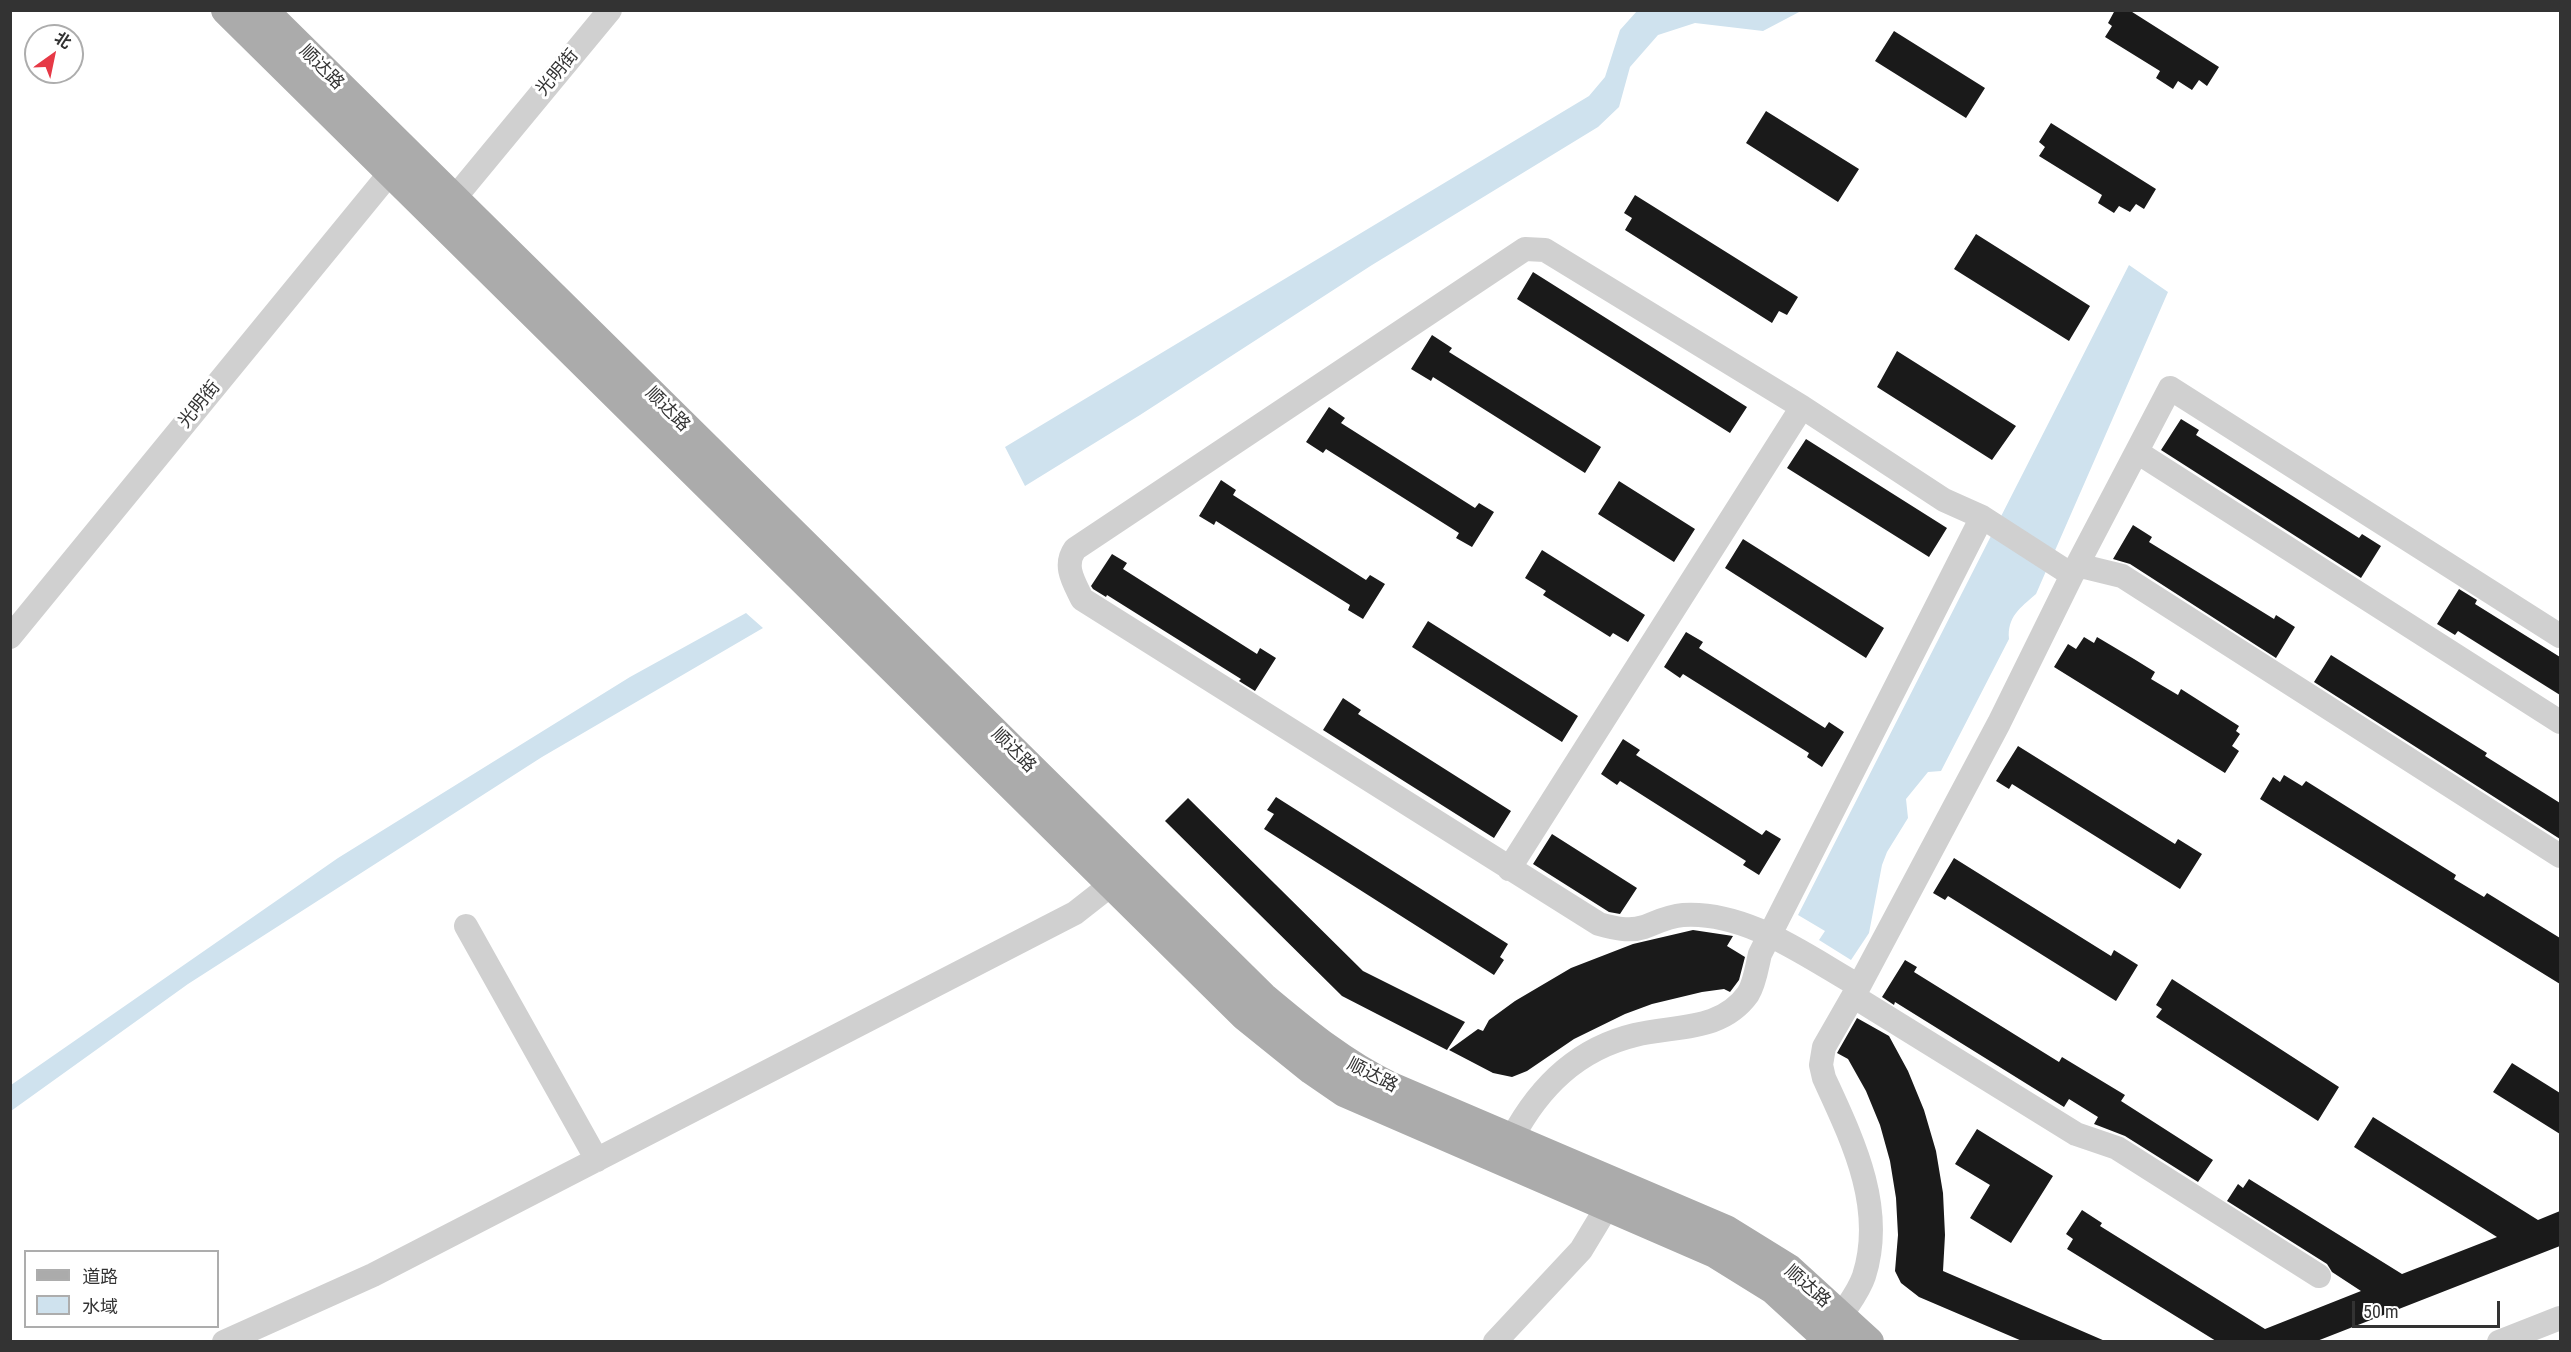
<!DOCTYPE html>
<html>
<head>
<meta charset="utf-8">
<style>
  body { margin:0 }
  #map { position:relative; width:2571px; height:1352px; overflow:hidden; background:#fff; font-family:"Roboto Condensed","Noto Sans SC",sans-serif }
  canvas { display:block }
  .frame { position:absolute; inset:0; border:12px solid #333; pointer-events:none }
  .legend { position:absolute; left:24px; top:1250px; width:195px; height:78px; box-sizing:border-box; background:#fff; border:2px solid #adadad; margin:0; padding:8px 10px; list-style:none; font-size:18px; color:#333 }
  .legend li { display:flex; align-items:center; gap:12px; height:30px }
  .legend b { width:30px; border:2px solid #adadad }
  .north { position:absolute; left:24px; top:24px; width:60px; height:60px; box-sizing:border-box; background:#fff; border:2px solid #adadad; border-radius:50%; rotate:33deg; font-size:16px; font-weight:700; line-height:24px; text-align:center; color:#333 }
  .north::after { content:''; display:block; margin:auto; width:21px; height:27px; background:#e63946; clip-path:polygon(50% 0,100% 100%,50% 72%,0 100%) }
  .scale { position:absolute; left:2352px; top:1301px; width:148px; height:27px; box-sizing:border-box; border:3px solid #333; border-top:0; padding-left:8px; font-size:18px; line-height:21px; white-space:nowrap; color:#333; -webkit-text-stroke:4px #fff; paint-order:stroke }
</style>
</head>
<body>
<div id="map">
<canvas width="2571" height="1352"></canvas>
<div class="frame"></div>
<ul class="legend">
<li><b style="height:8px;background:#ababab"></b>道路</li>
<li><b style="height:16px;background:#cfe2ee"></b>水域</li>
</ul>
<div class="north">北</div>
<div class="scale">50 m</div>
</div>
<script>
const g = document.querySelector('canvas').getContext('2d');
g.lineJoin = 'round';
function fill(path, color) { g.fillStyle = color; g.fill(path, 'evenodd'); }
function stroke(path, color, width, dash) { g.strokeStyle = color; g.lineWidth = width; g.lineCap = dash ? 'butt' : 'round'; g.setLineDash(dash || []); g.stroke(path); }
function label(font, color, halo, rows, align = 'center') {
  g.font = font + ' "Roboto Condensed","Noto Sans SC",sans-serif'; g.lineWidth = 6; g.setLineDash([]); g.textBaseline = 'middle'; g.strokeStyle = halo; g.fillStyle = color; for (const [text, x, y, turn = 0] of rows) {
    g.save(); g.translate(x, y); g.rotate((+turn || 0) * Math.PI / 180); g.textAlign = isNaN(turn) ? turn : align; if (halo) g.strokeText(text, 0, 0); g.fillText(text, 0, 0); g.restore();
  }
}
const water = new Path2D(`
  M1637,11H1801L1763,31L1695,23L1658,35L1630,67L1619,107L1598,127L1372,265L1140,415L1025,486L1005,447L1589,96L1605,77L1620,30Z
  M2129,265L2168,292L2036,594C2020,608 2007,617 2009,639L1941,771L1928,772L1906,799L1908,818L1887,852L1882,865L1869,933L1851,960L1819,940L1825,931L1798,915Z
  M746,613L763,628L542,757L188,984L11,1111V1085L338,858L630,677Z`);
const building = new Path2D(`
  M2115,10H2129L2219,67L2207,86L2199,80L2192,90L2178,81L2173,89L2156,78L2160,71L2105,37L2112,26L2108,23Z
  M1894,31L1985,88L1966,118L1875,61Z
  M1766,111L1859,169L1838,202L1746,143Z
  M2051,123L2156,189L2144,209L2136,204L2130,212L2119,206L2114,213L2098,203L2102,195L2039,156L2045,147L2039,142Z
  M1635,195L1798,297L1787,315L1779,311L1772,323L1625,230L1632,218L1624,213Z
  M1976,234L2090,306L2069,341L1954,269Z
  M1533,272L1747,407L1730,433L1517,299Z
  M1432,335L1452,348L1449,352L1601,447L1585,473L1433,377L1431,381L1411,369Z
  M1897,351L2016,426L1992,460L1877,387Z
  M1329,407L1345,418L1341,423L1475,508L1479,503L1494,512L1472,547L1456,538L1459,533L1326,449L1323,453L1306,442Z
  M2181,419L2199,430L2196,435L2359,538L2362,534L2381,546L2361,578L2161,450Z
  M1806,439L1947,528L1929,557L1787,468Z
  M1221,480L1236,490L1233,495L1366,580L1370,575L1385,584L1363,619L1348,610L1350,605L1216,521L1214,525L1199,516Z
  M1619,481L1695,529L1674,562L1598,514Z
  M2133,525L2152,537L2149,542L2274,619L2276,615L2295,627L2276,658L2130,564L2113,559Z
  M1743,539L1884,628L1866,658L1725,568Z
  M1542,550L1645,615L1628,642L1613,633L1610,637L1543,595L1546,591L1525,578Z
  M1112,554L1127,563L1123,569L1257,654L1260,648L1276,658L1255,691L1239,681L1241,679L1107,595L1106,597L1093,589L1091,586Z
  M2459,589L2477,600L2475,604L2560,657V695L2458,631L2455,635L2437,624Z
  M1428,621L1578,716L1562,742L1412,647Z
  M1686,632L1703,642L1699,648L1825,728L1829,722L1844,732L1822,767L1807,757L1809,753L1683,674L1680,678L1664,667Z
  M2084,637L2094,643L2097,637L2134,659L2155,672L2151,679L2178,695L2181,689L2239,726L2236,731L2240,734L2232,746L2239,751L2225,773L2054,667L2068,644L2076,649Z
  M2331,655L2487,753L2485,756L2560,803V839L2314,682Z
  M1343,698L1361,710L1358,714L1511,811L1494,838L1323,730Z
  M1623,739L1640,750L1636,755L1762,835L1766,830L1781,839L1759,875L1743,865L1746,861L1620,781L1617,785L1601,774Z
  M2018,746L2175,844L2178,839L2202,854L2180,889L2012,784L2009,789L1996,781Z
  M2284,775L2302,786L2306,781L2456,875L2454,879L2484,897L2487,893L2560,938V984L2260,799L2273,777L2280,782Z
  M1276,797L1508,944L1500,957L1504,960L1494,975L1264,829L1274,814L1267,810Z
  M1188,798L1363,971L1465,1022L1447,1050L1342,996L1165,821Z
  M1552,834L1637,888L1620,914L1609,912L1533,864Z
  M1954,858L2111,956L2114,950L2138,965L2116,1001L1948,896L1945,900L1933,893Z
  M1693,930L1733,936L1727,946L1745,957L1739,980L1730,992L1724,989L1702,992L1652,1004L1625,1014L1574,1039L1527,1071L1512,1077L1493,1073L1449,1050L1478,1029L1483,1031L1489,1020L1515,1001L1571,968L1633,944Z
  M1905,960L1917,967L1914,972L2059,1062L2062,1057L2125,1095L2121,1101L2213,1160L2198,1182L2125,1136L2094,1124L2098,1117L2069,1099L2064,1107L1895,1002L1894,1005L1882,997Z
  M2172,979L2339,1087L2318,1121L2156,1017L2162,1009L2156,1005Z
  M1857,1018L1889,1036L1908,1071L1924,1110L1936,1151L1943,1193L1945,1235L1943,1271L2105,1341H2022L1919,1297L1901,1283L1895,1271L1898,1235L1896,1198L1890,1161L1880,1125L1866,1091L1848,1059L1837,1053Z
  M2512,1063L2560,1093V1134L2493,1092Z
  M2373,1117L2538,1220L2560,1211V1246L2317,1341H2216L2067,1249L2073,1239L2066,1234L2082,1210L2102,1223L2100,1226L2265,1329L2361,1291L2332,1272L2327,1264L2227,1201L2238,1184L2243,1188L2249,1179L2402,1274L2497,1237L2354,1147Z
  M1977,1129L2053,1176L2011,1243L1970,1218L1990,1185L1955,1164Z`);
const minor = new Path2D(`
  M443,212L610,10
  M1802,407L1545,250L1525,249L1075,549C1063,566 1074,582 1082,599L1599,924C1614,928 1629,932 1644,927C1657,922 1669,916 1683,915C1747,911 1806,956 1859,986
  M2137,452L2560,722
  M2077,565L2122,576L2560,856
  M10,637L390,173
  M1509,869L1802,407L1944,500L1982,517
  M466,926L597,1160
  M1853,996L2076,1134L2117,1148L2319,1276
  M1512,1138C1539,1087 1577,1049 1635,1035C1675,1025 1721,1032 1748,994C1755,983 1757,966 1760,954L1982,517L2072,575
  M1841,1316C1849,1303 1859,1291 1864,1276C1886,1207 1852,1139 1824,1078L1821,1065L1824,1047L1859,986L1999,723L2072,575L2170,388L2560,636
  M224,1342L373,1275L1075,913L1112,884
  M1495,1342L1581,1250L1607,1207
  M2499,1342L2560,1318`);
const major = new Path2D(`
  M226,10L1245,1016L1312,1070L1344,1092L1715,1253L1773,1289L1831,1342
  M263,10L1263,997C1304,1031 1340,1062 1389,1086L1726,1230L1789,1269L1869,1342`);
const streetNames = [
  ["顺达路",321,68,45],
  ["光明街",558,73,-50],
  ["光明街",200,405,-51],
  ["顺达路",667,410,45],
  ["顺达路",1013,751,45],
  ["顺达路",1372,1076,27],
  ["顺达路",1807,1287,41]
];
fill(water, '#cfe2ee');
fill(building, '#1a1a1a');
stroke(minor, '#d0d0d0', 24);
stroke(major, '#ababab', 30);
label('18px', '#333', '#fff', streetNames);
</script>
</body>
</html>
